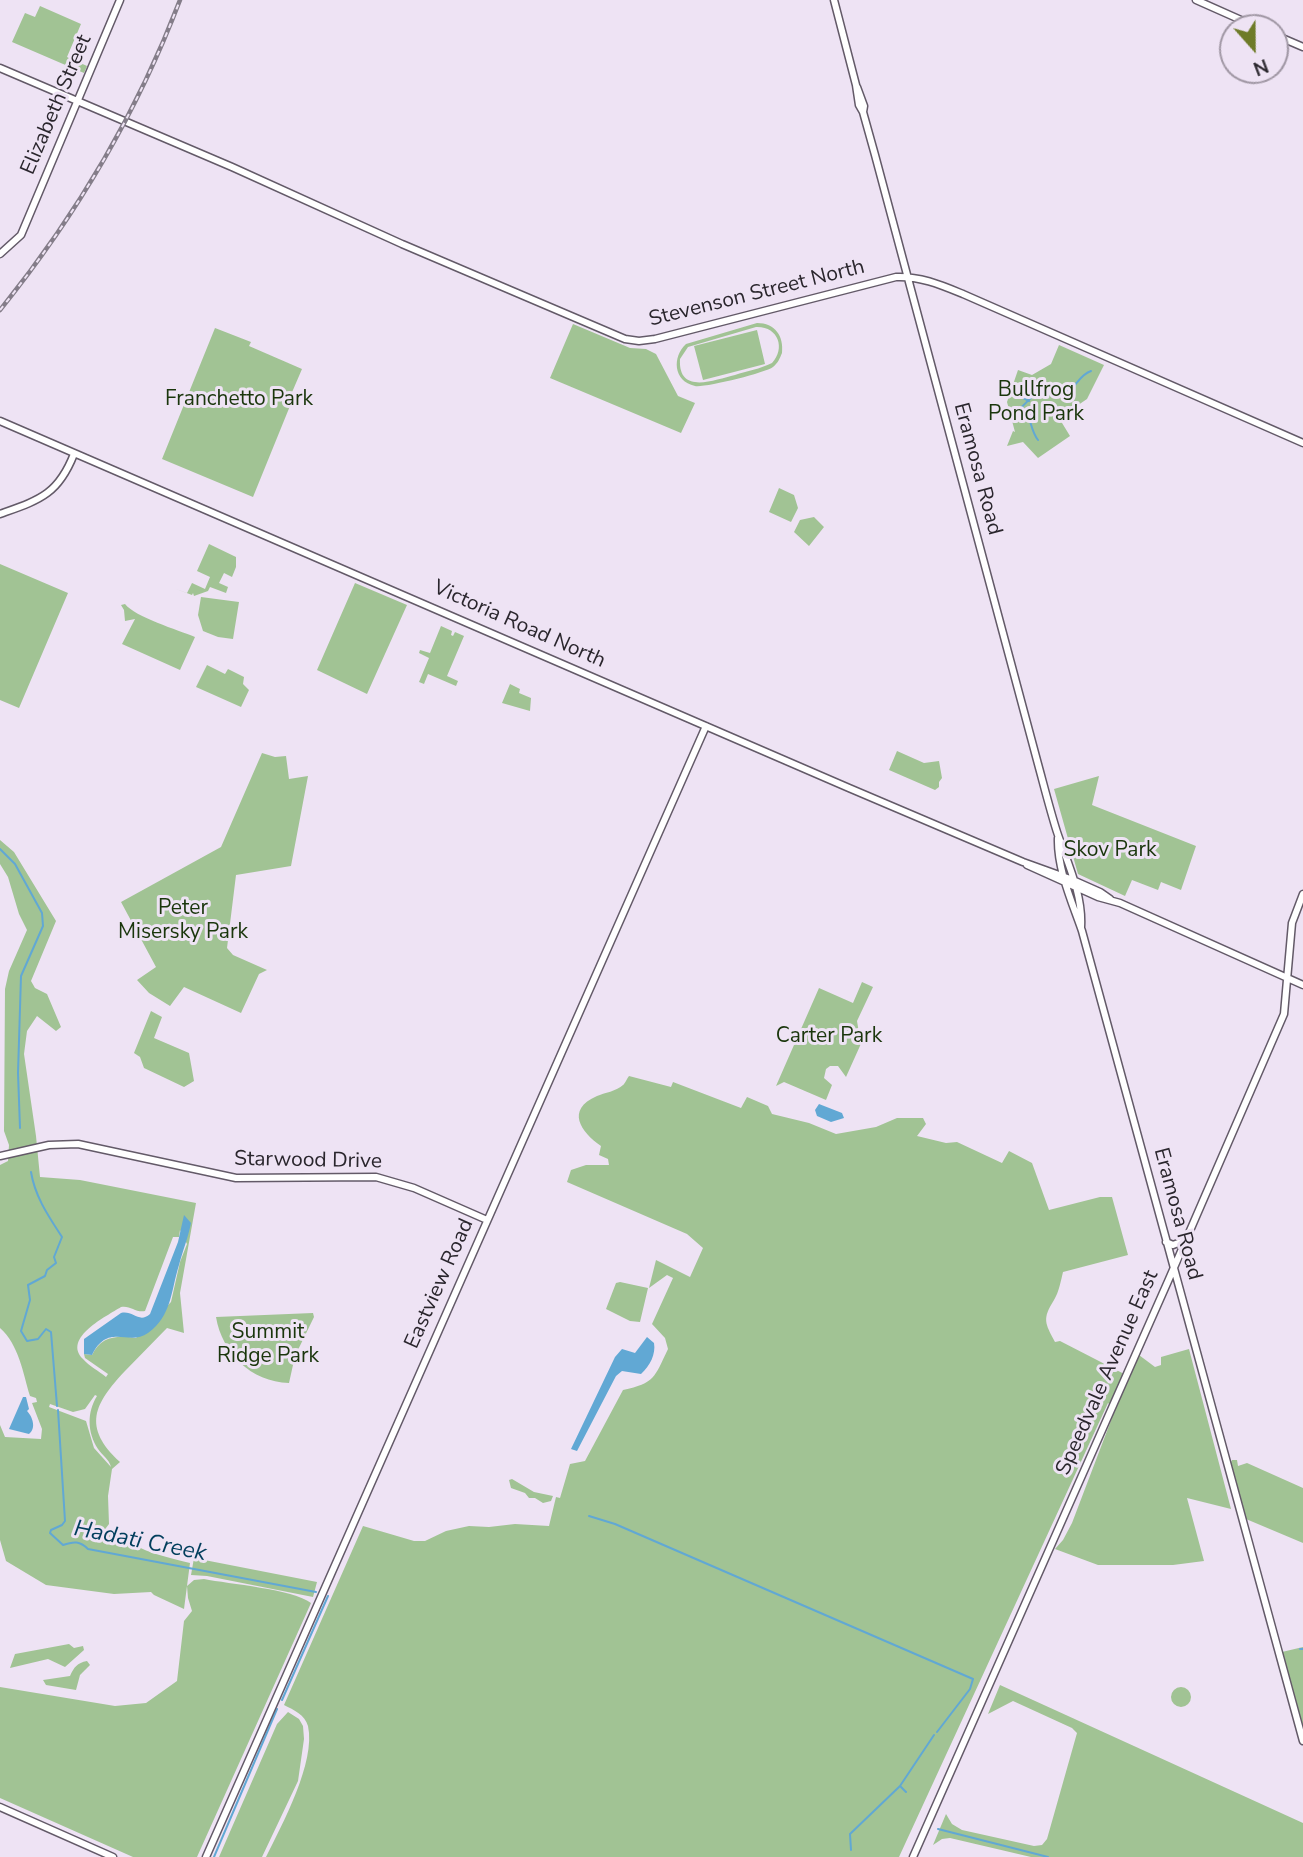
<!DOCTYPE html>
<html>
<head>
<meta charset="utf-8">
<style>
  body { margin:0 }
  #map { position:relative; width:1303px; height:1857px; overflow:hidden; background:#eee3f4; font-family:"Nunito Sans",sans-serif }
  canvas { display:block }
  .north { position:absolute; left:1219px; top:14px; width:70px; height:70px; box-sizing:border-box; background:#eee3f4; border:2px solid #a097a4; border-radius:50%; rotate:159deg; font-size:19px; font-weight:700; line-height:28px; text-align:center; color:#2a262d }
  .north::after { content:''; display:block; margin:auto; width:24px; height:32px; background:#6e7b28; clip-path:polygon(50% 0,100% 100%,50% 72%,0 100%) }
</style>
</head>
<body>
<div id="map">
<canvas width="1303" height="1857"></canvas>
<div class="north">N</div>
</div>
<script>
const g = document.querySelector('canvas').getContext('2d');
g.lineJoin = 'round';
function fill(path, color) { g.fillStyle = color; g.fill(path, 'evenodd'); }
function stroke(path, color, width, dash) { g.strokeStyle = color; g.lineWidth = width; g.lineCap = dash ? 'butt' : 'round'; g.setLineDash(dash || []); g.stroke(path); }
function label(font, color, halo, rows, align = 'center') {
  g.font = font + ' "Nunito Sans",sans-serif'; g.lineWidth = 6; g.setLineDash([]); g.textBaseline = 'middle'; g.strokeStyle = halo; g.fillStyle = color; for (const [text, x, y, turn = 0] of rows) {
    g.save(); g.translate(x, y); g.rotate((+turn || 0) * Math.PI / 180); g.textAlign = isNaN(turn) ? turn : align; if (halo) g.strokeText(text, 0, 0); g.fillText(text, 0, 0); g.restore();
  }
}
const green = new Path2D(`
  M40,6L81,24L67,57L87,66L84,73L12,42L25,13L35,17Z
  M757,323C775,323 784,336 782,353C780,358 778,363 773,367C765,373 704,388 695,386C673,381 672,357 686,344ZM756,327C778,326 786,348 772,363C760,369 747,371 735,375C714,380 678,395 680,359L688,347Z
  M573,324L630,348L646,349L656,354L678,396L695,403L681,433L550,378Z
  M215,328L251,342L249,346L302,369L290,397L292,401L253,497L162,459Z
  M757,330L765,364L703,380L694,346Z
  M1059,345L1104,365L1087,399L1059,418L1070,436L1038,458L1023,442L1007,446L1013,431L1015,432L1007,402L1018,370L1032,375L1051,364Z
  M779,488L794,495L798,508L791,522L769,512Z
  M814,517L824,527L809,546L794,532L800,520Z
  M209,544L236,557V567L232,577L224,573L219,583L228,587L226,593L210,587L208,591L194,596L193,593L192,595L176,589L187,593L192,583L205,589L210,577L197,571Z
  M0,564L68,593L19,708L0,700Z
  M355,583L407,605L367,694L317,670Z
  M201,597L239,602L233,639L218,637L203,631L198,615Z
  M125,604C135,617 178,630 195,637L180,670L122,644L135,619L125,621L124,610L121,605Z
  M441,626L452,631L451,635L453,636L455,632L464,636L447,676L458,681L456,686L428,674L424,684L419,682L429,658L419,653L420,650L430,653Z
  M207,665L225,674L228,669L244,677L243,684L249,690L241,707L196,687Z
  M510,684L520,689L519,693L531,698L530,711L502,703Z
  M897,751L924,763L939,761L942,778L939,782V787L935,790L889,770Z
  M262,753L275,757L286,756L289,779L308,776L291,866L236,875L227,948L233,955L267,970L259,974L241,1013L184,987L170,1006L149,993L137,980L156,967L121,902L221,847Z
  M1099,776L1092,805L1196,846L1181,890L1161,882L1158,890L1132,880L1125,896L1078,874L1054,789Z
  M0,840L14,852L56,921L31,981L35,988L47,994L61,1027L56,1031L37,1016L27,1031L24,1054L36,1136L40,1177L80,1180L196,1203L180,1293L184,1333L167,1328C153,1342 139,1357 125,1371C94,1404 82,1427 120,1462L112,1469L108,1496L109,1524L106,1528C135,1549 156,1555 190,1563L184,1609L154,1595L151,1592L114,1594L46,1585L6,1561L0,1540V1425L5,1437L41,1439L42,1429L32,1403L37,1402L36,1398L30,1396C23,1373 19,1345 0,1328V1165L8,1161L9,1145L4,1131L5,989L9,971L27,930L19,914L8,877L0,864ZM180,1230L187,1244L180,1262L171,1302L136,1338C117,1335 101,1336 92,1355L84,1354L85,1358L108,1374L106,1377C99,1371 89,1366 83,1359C62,1338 107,1316 121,1307C130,1305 136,1313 145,1311L173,1237H179ZM95,1395L97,1396C87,1412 87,1432 98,1449C103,1456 109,1459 111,1467L94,1448L86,1421L49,1407L50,1404L73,1412L85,1409Z
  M862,982L873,987L857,1021L859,1033L864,1037L846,1077L838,1066H830L826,1069L824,1078L832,1085L826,1100L784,1082L776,1086L819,988L853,1003Z
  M151,1011L162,1017L154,1038L189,1053L194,1081L184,1087L144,1068L140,1057L134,1053Z
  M629,1076L671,1087L673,1082L741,1108L747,1097L768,1106L772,1114L809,1123L836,1134L876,1127L897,1118H923L926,1124L917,1136L946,1143L957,1142L1002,1163L1009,1151L1032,1163L1049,1210L1100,1197H1112L1128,1255L1063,1272C1061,1280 1059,1292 1054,1300C1042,1319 1045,1323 1055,1342L1060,1341L1130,1377L1139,1355L1155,1367L1161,1365V1357L1189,1349L1231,1509L1187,1498L1204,1561L1173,1565H1098L1055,1549L1063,1540L1072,1523L1115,1410L1108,1403L899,1857H266C282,1825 316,1762 308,1726C305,1715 294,1710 284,1705L363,1526L414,1541H425L446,1531L469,1526L489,1527L515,1524L549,1526L556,1497L560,1498L570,1464L585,1461L623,1390C655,1383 654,1378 668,1349L665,1338L652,1324L673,1278L667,1275L649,1288L656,1260L690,1277L703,1248L687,1234L567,1182L571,1170L586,1165H609L608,1159L599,1155L601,1146C581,1132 565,1110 597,1096C604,1093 617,1091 623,1085C624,1085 628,1077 629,1076Z
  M620,1282L648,1288L640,1322L630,1321L606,1309L616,1283Z
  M313,1313L314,1317L295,1356L289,1383C251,1382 222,1353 216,1317Z
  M1232,1460H1237L1238,1466L1247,1463L1303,1488V1543L1246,1519L1231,1462Z
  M512,1479L534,1492L553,1496L551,1501L543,1503L535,1498H529L525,1493L511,1488L509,1480Z
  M194,1558L317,1582L313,1597L207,1576L191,1575Z
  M204,1579C229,1584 293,1589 311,1603L197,1857H133L0,1798V1687L115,1706L146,1703L177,1681L184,1621L192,1611L188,1598L187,1586L194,1580Z
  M69,1644L74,1648L83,1646L84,1650L65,1667L48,1659L10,1668L15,1654Z
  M1303,1647V1733L1282,1652Z
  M87,1661L90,1665L80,1675L76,1690L46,1685L43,1680L70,1676C74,1667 77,1663 87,1661Z
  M1000,1685L1303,1823V1857H1031L950,1838L942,1839L933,1845L946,1814L952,1824L962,1830L1034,1846L1042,1845L1047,1839L1077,1733L1072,1728L1013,1701L988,1714Z
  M1171 1697a10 10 0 1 1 20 0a10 10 0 1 1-20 0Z
  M288,1712L299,1719L303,1726L304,1739L298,1781L262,1857H219L277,1724Z`);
const water = new Path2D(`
  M819,1104L842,1113L844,1118L831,1122L817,1116L815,1110Z
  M184,1215L191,1223C188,1238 183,1250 179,1265C171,1290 172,1316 148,1333C129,1347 108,1322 92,1355L84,1354V1339L121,1313C133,1310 139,1324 150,1314L178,1242Z
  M647,1337L654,1343C656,1354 650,1366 641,1374L622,1371L616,1376L577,1451L571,1449L615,1357L622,1349L635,1353Z
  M23,1397H26L29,1409L27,1411C32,1416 37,1428 29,1434L9,1429Z`);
const stream = new Path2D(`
  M1012,392L1029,401
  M1023,408C1032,418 1030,430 1038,440
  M1013,412C1025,408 1028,397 1039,392C1048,388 1057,396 1066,392C1077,387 1079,375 1091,371
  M0,849L15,864L42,913L43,926L21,976L18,1073L20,1128
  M31,1172C35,1197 49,1217 62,1237L54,1257L56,1263L47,1270L45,1276L28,1285L30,1300L21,1331L27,1341L38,1339L46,1329L51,1332L57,1406
  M58,1410L65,1521L62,1525L51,1530L50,1533L63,1545C74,1541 80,1541 88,1549L316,1592
  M589,1516L615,1524L973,1679L970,1689L937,1732
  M1300,1649H1303
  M282,1700L328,1596
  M906,1792L900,1786L934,1735
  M938,1829L1048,1857
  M851,1850L850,1834L900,1786
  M214,1857L277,1709`);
const secondary = new Path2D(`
  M834,0L856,85L859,105L863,112L875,155L1038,764C1044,786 1050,810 1057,832C1067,862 1083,894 1081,927
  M1196,0L1259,28
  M1275,35L1303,47
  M0,68L232,167L402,244L625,339L639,341L655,339L896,277C920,276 941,285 963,294L1303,443
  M857,87L864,106L863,112
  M0,254L21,235L120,0
  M0,421L849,788L1023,862L1073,880L1100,892L1110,899
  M0,514C39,500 58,495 74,454
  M1058,838C1057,869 1072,902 1082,931L1303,1741
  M1027,865L1098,897L1120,903L1303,985
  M0,1156L49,1145L78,1144L236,1178L376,1177L414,1188L487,1220
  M1166,1242L1173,1245L1186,1240
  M0,1807L113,1857
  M206,1857L706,726
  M913,1857L1169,1279L1284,1014L1292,923L1303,894`);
const rail = new Path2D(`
  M0,310C76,216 137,113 180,0`);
const streetNames = [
  ["Elizabeth Street",57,105,-67],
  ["Stevenson Street North",757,294,-14],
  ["Eramosa Road",977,469,75],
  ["Victoria Road North",519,625,24],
  ["Starwood Drive",308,1161,1],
  ["Eramosa Road",1177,1214,75],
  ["Eastview Road",440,1284,-66],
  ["Speedvale Avenue East",1108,1373,-66]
];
const parkNames = [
  ["Bullfrog",1036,391],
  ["Pond Park",1036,415],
  ["Franchetto Park",239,400],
  ["Skov Park",1110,851],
  ["Peter",183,909],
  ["Misersky Park",183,933],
  ["Carter Park",829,1037],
  ["Summit",268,1333],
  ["Ridge Park",268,1357]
];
const waterNames = [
  ["Hadati Creek",140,1542,11]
];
fill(green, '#a1c394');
fill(water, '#61a8d4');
stroke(stream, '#61a8d4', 2);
stroke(secondary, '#635a68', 9);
stroke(secondary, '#fff', 6);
stroke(rail, '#847d89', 4.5);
stroke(rail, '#eee3f4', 2, [5]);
label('21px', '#2a262d', '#eee3f4', streetNames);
label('21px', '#1a360c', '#eee3f4', parkNames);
label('italic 23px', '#013e5c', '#eee3f4', waterNames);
</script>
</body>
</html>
